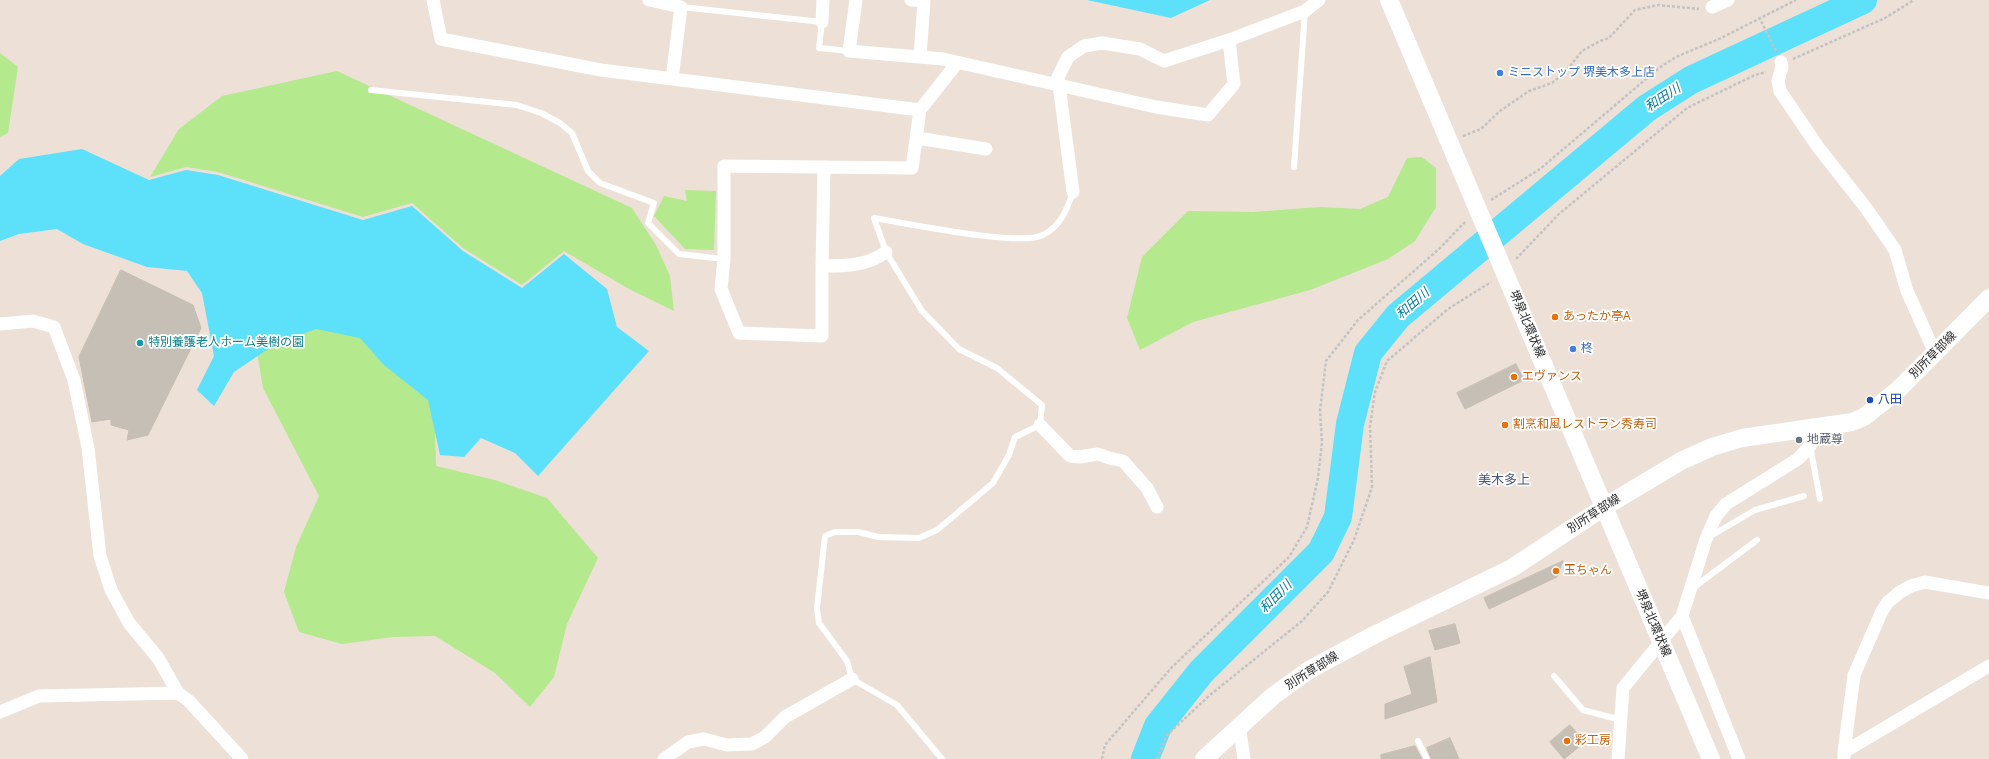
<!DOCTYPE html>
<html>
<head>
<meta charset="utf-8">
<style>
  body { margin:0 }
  canvas { display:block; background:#ece0d7 }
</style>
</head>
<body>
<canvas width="1989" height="759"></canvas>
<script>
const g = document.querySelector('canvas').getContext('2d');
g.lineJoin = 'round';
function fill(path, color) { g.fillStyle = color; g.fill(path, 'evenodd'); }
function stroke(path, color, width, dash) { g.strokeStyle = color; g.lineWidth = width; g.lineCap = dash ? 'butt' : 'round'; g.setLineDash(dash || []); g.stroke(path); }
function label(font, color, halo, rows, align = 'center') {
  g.font = font + ' "Open Sans","Noto Sans JP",sans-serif'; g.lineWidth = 3.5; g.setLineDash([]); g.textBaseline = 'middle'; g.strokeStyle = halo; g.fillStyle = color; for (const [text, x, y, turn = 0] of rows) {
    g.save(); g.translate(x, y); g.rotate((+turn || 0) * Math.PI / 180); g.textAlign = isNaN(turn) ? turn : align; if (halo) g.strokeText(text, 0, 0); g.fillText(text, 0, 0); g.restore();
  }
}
const green = new Path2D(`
  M0,53L18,67L8,133L0,137Z
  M337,71L632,208L656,245L670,276L674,311L629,289L564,251L522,285L463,248L412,203L363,217L218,172L186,167L150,177L179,129L222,96Z
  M1422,157L1436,168V207L1415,241L1388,259L1310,290L1193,322L1140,350L1127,318L1142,257L1188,211L1253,212L1320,207L1360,209L1388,197L1407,158Z
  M685,190L716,191L714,250L685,249L654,216L664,196L687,201Z
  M322,318L373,335L434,394L436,466L495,480L547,498L598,558L567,624L554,677L530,707L495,673L435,636L393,637L342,644L299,632L284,592L296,547L319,496L263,388L256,346Z`);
const water = new Path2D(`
  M1087,0H1210L1171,18Z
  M82,149L149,180L186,170L218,175L363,220L412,206L463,251L522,288L564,254L607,289L617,327L649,351L538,476L515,453L481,438L464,457L440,455L428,400L384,365L360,338L316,329L277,343L234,372L214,406L197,390L214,356L202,293L187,271L147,267L83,244L57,229L19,234L0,241V176L19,159Z`);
const river = new Path2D(`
  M1145,759L1158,726L1201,672L1321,552L1338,517L1350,424L1368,353L1398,316L1647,108L1691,80L1863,0`);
const building = new Path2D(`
  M121,270L193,305L201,328L148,435L127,440L129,430L111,425V419L92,422L79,357Z
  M1516,364L1524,380L1465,409L1457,393Z
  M1563,561L1557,577L1489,609L1484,598Z
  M1455,624L1460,643L1435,650L1429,631Z
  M1430,657L1437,702L1385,719V704L1412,694L1404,667Z
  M1570,725L1585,742L1564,759L1550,742Z
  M1450,738L1459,759H1431L1427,748Z
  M1415,746L1422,759H1381V755Z`);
const path = new Path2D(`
  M1759,17L1776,51
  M1793,59L1885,18L1914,0
  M1463,136L1481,129L1500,111L1529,91L1552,83L1566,71L1582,51L1600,41L1609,38L1635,10L1658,5L1699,9
  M1491,200L1540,169L1659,68L1676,57L1719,39L1796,0
  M1516,259L1559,214L1687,108L1755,75L1766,72
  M1102,759L1105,745L1172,667L1289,557L1307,527L1318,478L1322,442L1320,411L1326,361L1358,320L1439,249L1465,222
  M1157,759L1167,735L1210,695L1302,621L1328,592L1354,540L1372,487L1370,426L1375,392L1387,361L1448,309L1491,282`);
const service = new Path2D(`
  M681,7L822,22L819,48L849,51
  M371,90L517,105L541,113L560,123L572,133L588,171L600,183L654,203L648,223L679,254L724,259
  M1294,167L1305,11
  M1810,446L1820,499
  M1709,537L1755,510L1804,496
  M1693,588L1757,540
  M1554,676L1583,710L1621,720
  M1418,741L1427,759
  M942,759L897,705L852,679L847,661L819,623L817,608L825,536L835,532H858L879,537L919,538L937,530L993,483L1009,455L1015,437L1040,425L1042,405L997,368L959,349L922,311L886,252L874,218C905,223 1021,247 1043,235C1061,226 1067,209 1073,192`);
const minor = new Path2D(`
  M433,0L441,39L601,70L920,110
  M649,0L681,7L672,79
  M856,0L849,51L943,59L1156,107L1208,115L1234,84L1229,40
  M911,0L924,1L920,57
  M1712,7L1728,0
  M822,22L823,0
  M1781,62L1782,67L1778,81L1780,91L1818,147L1866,208L1895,250L1907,291L1935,353
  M917,138L986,149
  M1073,192L1058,77L1068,57L1084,46L1102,43L1140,49L1164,61L1229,40L1305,11L1319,0
  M886,252C867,266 845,266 822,266V336L739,333L721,289L724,259V166L912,168L920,110L957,63
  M822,266L824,167
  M0,324L33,321L54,327L74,380L88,448L100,556L111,590L129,623L158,658L178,693
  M1040,425L1070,456L1079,457L1098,454L1109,458L1123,461L1147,488L1157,507
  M1682,616L1739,759
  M0,712L39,696L178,693L189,701L242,759
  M1239,725L1244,759
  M1844,752L1989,666
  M664,759L688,742L704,739L727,745L752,744L765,737L785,717L852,679
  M1618,759L1623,688L1682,616L1706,539L1716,516L1726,504L1798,459L1810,446L1812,428
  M1844,759V752L1854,675L1882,611L1888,602L1900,592L1911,586L1925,582L1989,593`);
const secondary = new Path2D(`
  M1389,0L1711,759
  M1204,759L1273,696L1309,670L1374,635L1512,568L1604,507L1681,461L1712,447L1742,438L1852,422L1864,417L1898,390L1989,298`);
const markers = [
  [1500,73,4,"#3f7fe0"],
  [1555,317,4,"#e8710a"],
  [140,343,4,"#0f9aa8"],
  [1573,349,4,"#3f7fe0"],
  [1514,377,4,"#e8710a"],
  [1870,400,4,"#1a4fb4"],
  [1505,425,4,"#e8710a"],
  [1799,440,4,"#6b7280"],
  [1556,571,4,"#e8710a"],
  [1567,741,4,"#e8710a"]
];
const shopNames = [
  ["ミニストップ 堺美木多上店",1508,73],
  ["柊",1581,349]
];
const foodNames = [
  ["あったか亭A",1563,317],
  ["エヴァンス",1522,377],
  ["割烹和風レストラン秀寿司",1513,425],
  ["玉ちゃん",1564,571],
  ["彩工房",1575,741]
];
const streetNames = [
  ["堺泉北環状線",1527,324,67],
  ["別所草部線",1933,355,-45],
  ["別所草部線",1594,514,-33],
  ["堺泉北環状線",1653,623,67],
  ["別所草部線",1312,671,-32]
];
const cultureNames = [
  ["特別養護老人ホーム美樹の園",148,343]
];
const transitNames = [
  ["八田",1878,400]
];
const worshipNames = [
  ["地蔵尊",1807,440]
];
const waterNames = [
  ["和田川",1663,98,-33],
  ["和田川",1413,304,-41],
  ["和田川",1276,597,-45]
];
const neighbourhoodNames = [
  ["美木多上",1504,480]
];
fill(green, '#b5e98d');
fill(water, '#5de0fa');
stroke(river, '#5de0fa', 28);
fill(building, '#c6bfb6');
stroke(building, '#c7bdb1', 1);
stroke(path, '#c3c3c3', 2.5, [3, 2]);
stroke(service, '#fff', 6);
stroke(minor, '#fff', 13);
stroke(secondary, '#fff', 18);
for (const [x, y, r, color] of markers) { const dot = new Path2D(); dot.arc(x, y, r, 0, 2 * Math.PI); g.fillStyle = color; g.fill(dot); stroke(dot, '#fff', 1.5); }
label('12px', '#366cbe', '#fff', shopNames, 'left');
label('12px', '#c56008', '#fff', foodNames, 'left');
label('12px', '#272727', '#fff', streetNames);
label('12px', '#0d838f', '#fff', cultureNames, 'left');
label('12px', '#164399', '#fff', transitNames, 'left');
label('12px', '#5b616d', '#fff', worshipNames, 'left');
label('italic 13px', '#007ba2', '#fff', waterNames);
label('13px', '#44547c', '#fff', neighbourhoodNames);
</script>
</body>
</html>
